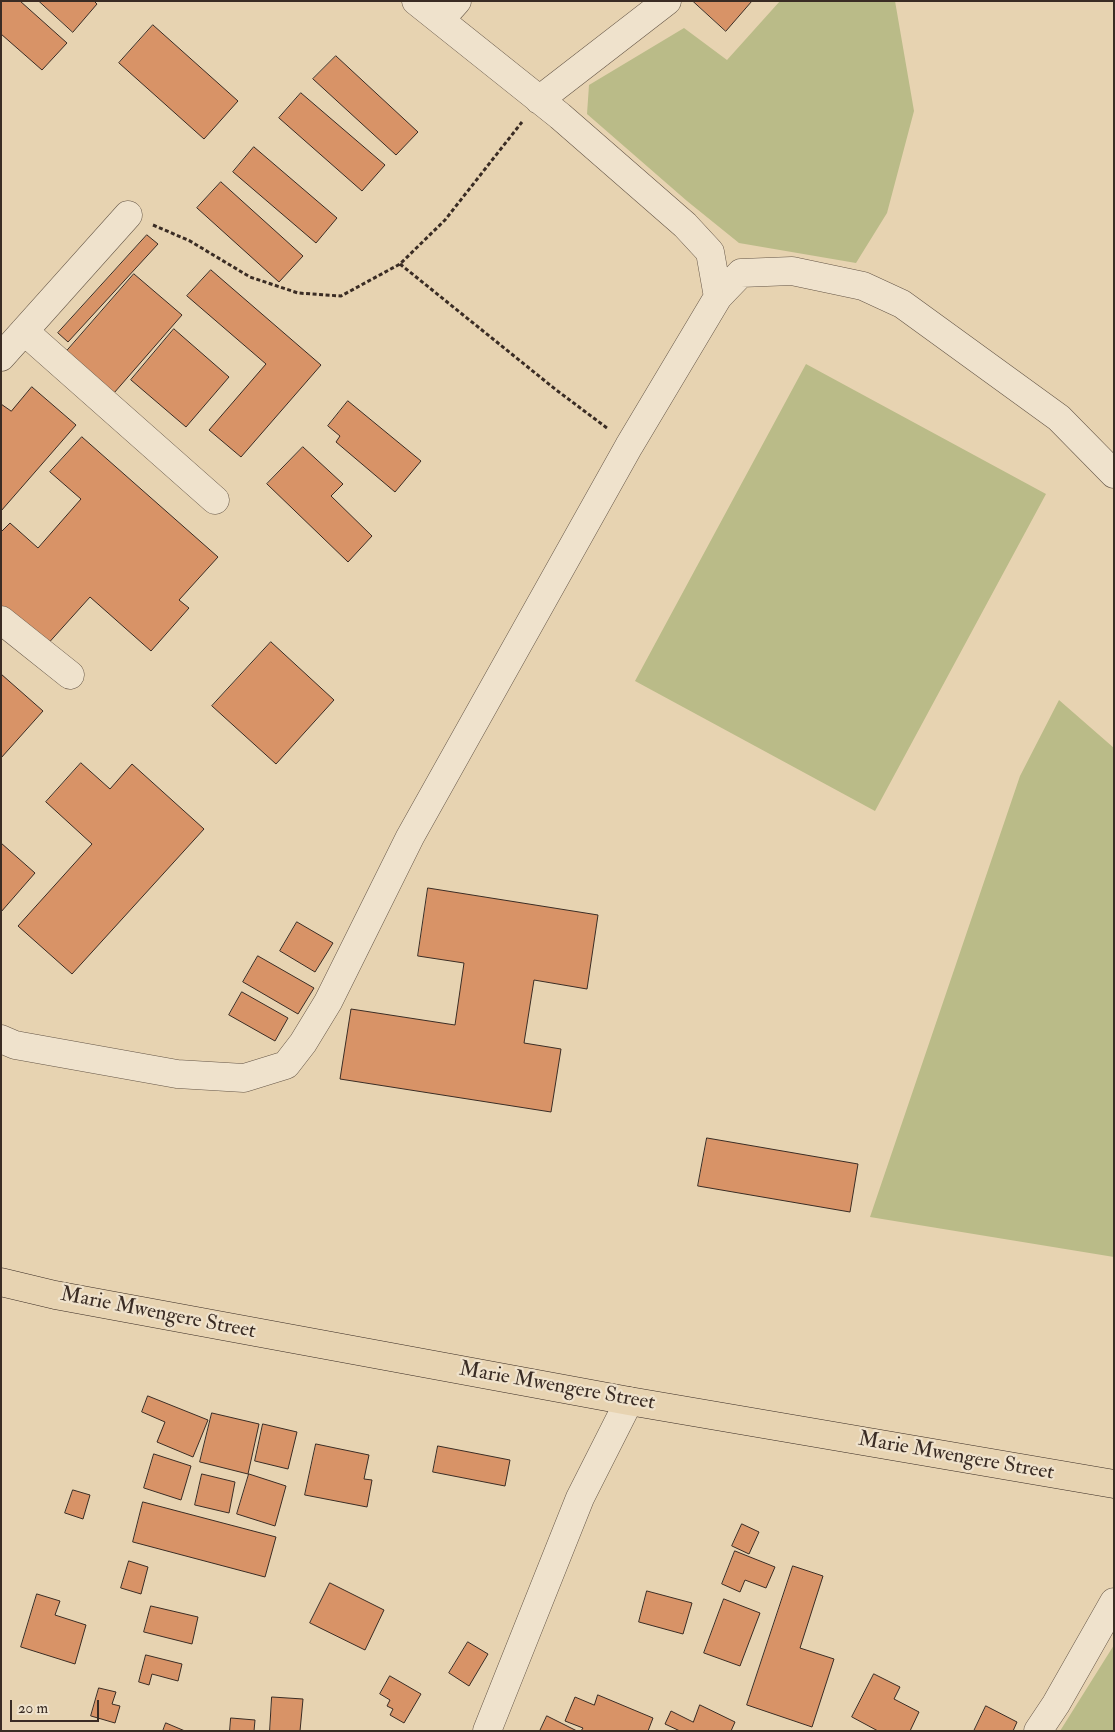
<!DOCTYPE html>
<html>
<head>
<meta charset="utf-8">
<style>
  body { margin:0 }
  #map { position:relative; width:1115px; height:1732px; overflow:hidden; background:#e7d3b1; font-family:"IM FELL Double Pica",serif }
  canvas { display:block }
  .frame { position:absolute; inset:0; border:2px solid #3a2c24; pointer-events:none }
  .scale { position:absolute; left:10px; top:1700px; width:89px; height:22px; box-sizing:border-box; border:2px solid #3a2c24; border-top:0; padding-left:6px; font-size:15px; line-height:18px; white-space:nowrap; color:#3a2c24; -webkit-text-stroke:4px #efe2cc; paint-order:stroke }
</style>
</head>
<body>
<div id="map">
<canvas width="1115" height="1732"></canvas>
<div class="frame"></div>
<div class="scale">20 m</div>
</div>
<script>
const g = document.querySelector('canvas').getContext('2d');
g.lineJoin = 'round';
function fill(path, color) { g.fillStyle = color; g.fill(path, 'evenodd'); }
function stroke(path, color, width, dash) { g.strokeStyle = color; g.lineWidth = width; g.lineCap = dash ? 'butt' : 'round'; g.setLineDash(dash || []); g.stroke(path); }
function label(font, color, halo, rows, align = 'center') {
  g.font = font + ' "IM FELL Double Pica",serif'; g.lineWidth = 4.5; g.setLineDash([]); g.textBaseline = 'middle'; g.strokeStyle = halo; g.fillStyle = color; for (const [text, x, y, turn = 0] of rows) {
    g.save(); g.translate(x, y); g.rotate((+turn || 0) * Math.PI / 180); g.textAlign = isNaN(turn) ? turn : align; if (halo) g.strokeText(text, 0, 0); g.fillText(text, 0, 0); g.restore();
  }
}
const green = new Path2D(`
  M780,1H895L914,111L887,213L856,263L739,243L687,201L587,114L589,85L684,28L727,60Z
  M806,364L1046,494L875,811L635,681Z
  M1059,700L1114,748V1257L870,1217L1020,776Z
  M1114,1645V1731H1060Z`);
const building = new Path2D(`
  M1,1H20L67,43L42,70L1,34Z
  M39,1H94L97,4L73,32Z
  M693,1H752L726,31Z
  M153,25L238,101L204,139L119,63Z
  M336,56L418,132L396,155L313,79Z
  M301,93L385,165L362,191L279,118Z
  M254,147L337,218L316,243L233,172Z
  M221,182L303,256L279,282L197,208Z
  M147,235L158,244L68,342L58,333Z
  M211,270L321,365L241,457L209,430L266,364L187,296Z
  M134,274L182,315L114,393L66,352Z
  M174,329L229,377L186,427L131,380Z
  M32,387L76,425L1,511V404L11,411Z
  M348,401L421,461L395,492L336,442L340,436L328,426Z
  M82,437L218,557L179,600L189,608L151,651L90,597L45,647L1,609V532L10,523L38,548L81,499L50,472Z
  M303,447L343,484L331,496L372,536L348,562L267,484Z
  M271,642L334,700L276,764L212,706Z
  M1,674L43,711L1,758Z
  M81,763L110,789L132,764L204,829L72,974L18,926L92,844L46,802Z
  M1,843L35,873L1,912Z
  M428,888L598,915L587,989L534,980L524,1043L561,1049L551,1112L340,1079L351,1009L455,1025L464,963L418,956Z
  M297,922L333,943L315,972L280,951Z
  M258,956L314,988L298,1014L243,982Z
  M242,992L288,1018L275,1041L229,1015Z
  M707,1138L858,1164L850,1212L698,1186Z
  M148,1396L208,1420L193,1457L157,1442L165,1422L142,1412Z
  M212,1413L259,1424L248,1474L200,1462Z
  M263,1424L297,1432L288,1469L255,1461Z
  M316,1444L369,1455L364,1479L372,1480L367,1507L305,1495Z
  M438,1446L510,1460L505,1486L433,1472Z
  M154,1454L191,1466L181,1500L144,1488Z
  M202,1474L235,1482L229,1513L195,1505Z
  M249,1474L286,1486L275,1526L237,1514Z
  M73,1490L90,1495L83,1519L65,1513Z
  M143,1502L276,1537L265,1577L133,1542Z
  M742,1524L759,1532L749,1554L732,1546Z
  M735,1551L775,1567L766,1588L745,1580L740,1592L722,1584Z
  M129,1561L148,1567L141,1594L121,1588Z
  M793,1566L823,1576L800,1648L834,1659L812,1727L747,1705Z
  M330,1583L384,1610L365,1650L310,1623Z
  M647,1591L692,1603L683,1634L639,1622Z
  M37,1594L60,1601L55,1615L86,1625L75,1664L21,1647Z
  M724,1599L760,1613L740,1666L704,1653Z
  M151,1606L198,1617L192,1644L144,1632Z
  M468,1642L488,1654L469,1686L449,1673Z
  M146,1655L182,1664L178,1681L152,1674L149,1685L139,1682Z
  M874,1674L900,1687L894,1699L919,1712L910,1731H878L852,1717Z
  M390,1676L421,1694L404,1723L390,1715L393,1709L387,1706L390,1700L380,1694Z
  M99,1688L116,1692L112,1704L120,1706L115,1723L91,1716Z
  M598,1695L653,1718L648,1731H581L583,1728L565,1721L575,1697L594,1705Z
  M272,1697L303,1699L300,1731H270Z
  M700,1705L735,1722L731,1731H680L665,1724L671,1711L693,1722Z
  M986,1706L1017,1722L1013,1731H974Z
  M547,1716L577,1731H540Z
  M231,1718L255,1720L254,1731H230Z
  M166,1723L185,1731H163Z`);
const path = new Path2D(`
  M153,225L190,241L250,277L298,293L341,296L400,264L445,220L522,122
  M400,264L555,389L607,428`);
const minor = new Path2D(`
  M416,1L560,116L685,225L710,252L718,297
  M440,20L457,1
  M539,100L667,1
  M24,331L215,500
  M1,357L128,215
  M1,620L70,675
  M1,1039L15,1045L177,1074L244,1078L286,1065L303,1043L328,1002L410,837L629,446L718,297L741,273L792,271L863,286L902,304L1059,418L1114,474
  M487,1731L580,1498L629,1401
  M1038,1731L1056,1704L1114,1602`);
const major = new Path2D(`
  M1,1282L55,1295L629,1401L1114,1484`);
const streetNames = [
  ["Marie Mwengere Street",158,1314,11],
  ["Marie Mwengere Street",557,1387,10],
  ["Marie Mwengere Street",956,1457,10]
];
fill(green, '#babb88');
fill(building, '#d89367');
stroke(building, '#3a2c24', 1);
stroke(minor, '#655647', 29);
stroke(major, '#3a2c24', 29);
stroke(path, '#3a2c24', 3, [4, 2.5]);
stroke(minor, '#efe2cc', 28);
stroke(major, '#e7d3b1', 28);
label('21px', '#3a2c24', '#efe2cc', streetNames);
</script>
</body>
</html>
